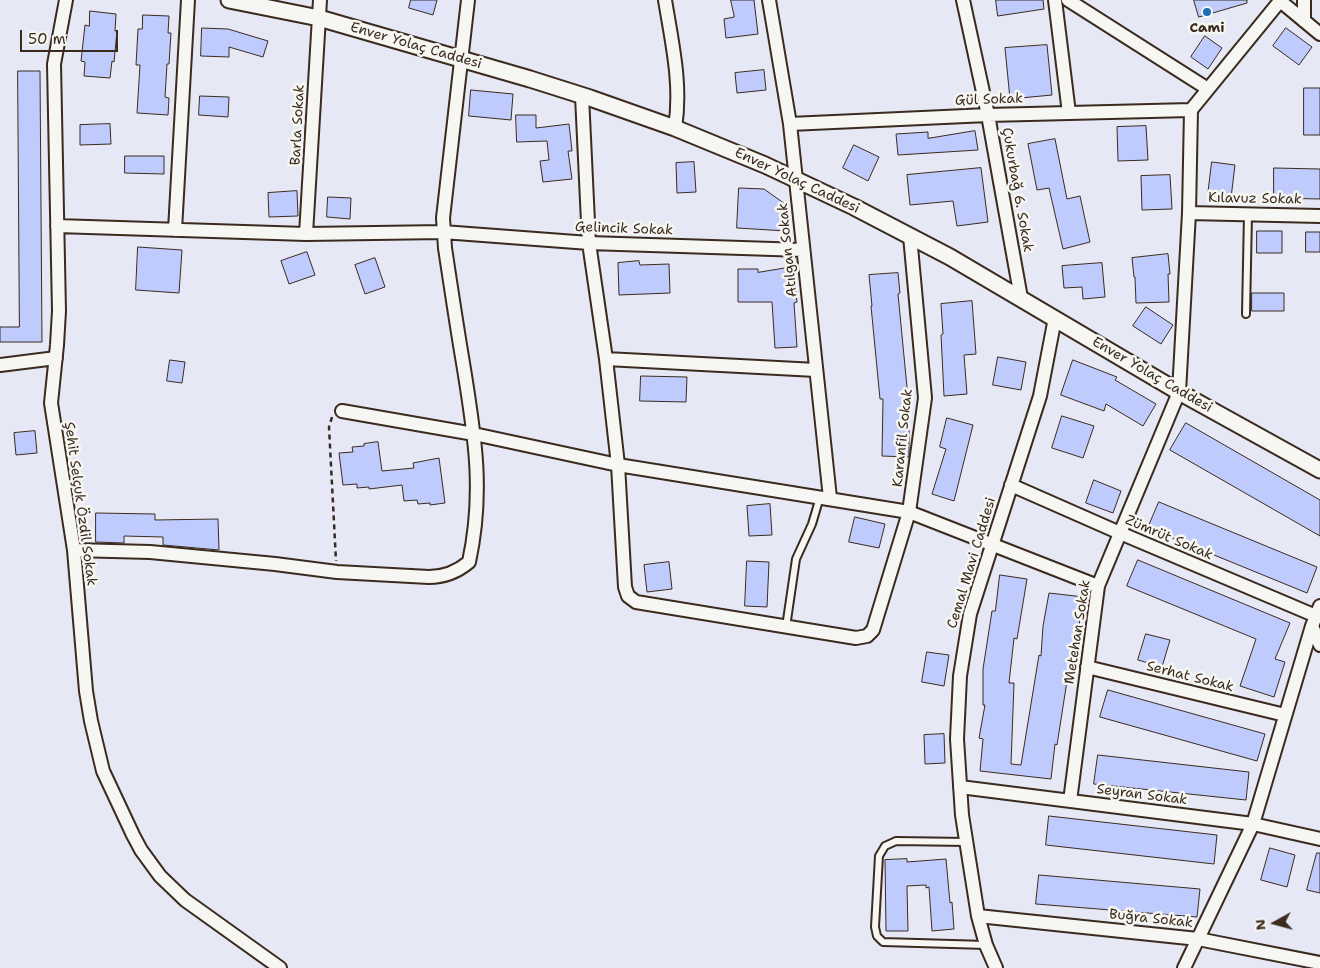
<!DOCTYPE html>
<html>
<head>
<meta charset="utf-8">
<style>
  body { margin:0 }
  #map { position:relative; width:1320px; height:968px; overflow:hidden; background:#e6e9f5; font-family:"Shantell Sans",sans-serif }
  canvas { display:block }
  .north { position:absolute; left:1250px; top:898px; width:50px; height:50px; -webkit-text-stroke:4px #f6f6f2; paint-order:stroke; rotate:263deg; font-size:14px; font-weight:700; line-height:20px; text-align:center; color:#3b2a1e }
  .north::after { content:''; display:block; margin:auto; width:18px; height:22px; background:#3b2a1e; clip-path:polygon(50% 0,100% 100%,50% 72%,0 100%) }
  .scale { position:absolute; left:20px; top:30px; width:98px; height:22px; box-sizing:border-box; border:2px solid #3b2a1e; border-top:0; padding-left:6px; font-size:15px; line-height:18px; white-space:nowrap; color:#3b2a1e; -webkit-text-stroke:4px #f6f6f2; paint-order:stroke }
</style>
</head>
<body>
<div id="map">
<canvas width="1320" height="968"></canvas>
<div class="north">N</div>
<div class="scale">50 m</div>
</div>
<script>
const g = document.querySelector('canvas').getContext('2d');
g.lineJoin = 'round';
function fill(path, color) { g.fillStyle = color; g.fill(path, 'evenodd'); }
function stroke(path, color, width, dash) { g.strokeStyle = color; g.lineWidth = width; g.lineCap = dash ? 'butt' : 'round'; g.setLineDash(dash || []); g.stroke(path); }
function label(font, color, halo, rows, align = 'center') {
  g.font = font + ' "Shantell Sans",sans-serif'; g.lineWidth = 5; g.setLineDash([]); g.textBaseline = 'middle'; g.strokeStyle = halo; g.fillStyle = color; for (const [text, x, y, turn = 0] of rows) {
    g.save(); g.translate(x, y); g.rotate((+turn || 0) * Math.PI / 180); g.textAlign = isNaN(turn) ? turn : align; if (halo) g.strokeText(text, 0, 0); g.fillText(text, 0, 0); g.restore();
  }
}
const building = new Path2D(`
  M411,0H437L433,15L409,8Z
  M731,0H754L758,34L726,38L724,19L734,17Z
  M996,0H1043L1044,9L998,16Z
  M1194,0H1247V3L1199,17Z
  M90,11L116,14L115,31H117L114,62L112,61L110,78L84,76L85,62L81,61L85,25L89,26Z
  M143,15L169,16L168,33H171L169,64H167L165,97L169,98L168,115L137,113L140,65H136L138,29H142Z
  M202,28L228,29L268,41L263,57L229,47V57L201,56Z
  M1286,28L1312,47L1299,65L1273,46Z
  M1205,36L1222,48L1208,69L1191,57Z
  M1047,45L1052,95L1010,99L1005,48Z
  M764,70L766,90L737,93L735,73Z
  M18,71H40L42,342H0V327H19Z
  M1304,88H1320V135H1304Z
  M471,90L513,94L511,120L469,116Z
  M200,96L229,97L228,117L199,115Z
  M516,115H536V128L569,124L572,151H568L572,179L543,182L540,161L549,160L547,141L517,142Z
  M110,124L111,144L80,145V125Z
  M1146,126L1148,160L1118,161L1117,127Z
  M975,131L978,150L898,155L896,134L928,132V138Z
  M1055,139L1067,199L1080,196L1090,242L1063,249L1049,188L1037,190L1028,144Z
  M854,145L879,157L868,181L843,168Z
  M125,156H164V174L125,173Z
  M694,162L696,192L677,193L676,163Z
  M1212,162L1235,165L1231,198L1208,195Z
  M981,168L988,222L957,226L953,201L910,205L907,175Z
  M1274,168L1320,169V199L1274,198Z
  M1170,175L1172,209L1142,210L1141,176Z
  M739,188L764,189L788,206L786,231L737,228Z
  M297,191L298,216L269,217L268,193Z
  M328,197L351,198L350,219L327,217Z
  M1257,231H1282V253H1257Z
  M1306,232H1320V252H1306Z
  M138,247L182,250L179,293L136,290Z
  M307,252L315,275L289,284L281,261Z
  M1168,254L1170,274H1168L1169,302L1136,303L1135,277H1134L1132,258Z
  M375,258L385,287L365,294L355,265Z
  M639,261L640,265L669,264L670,293L619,295L618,263Z
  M1102,263L1105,297L1083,299L1082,287L1064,288L1062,266Z
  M793,267L797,302L794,303L797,347L775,348L772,302H738V269H758V272Z
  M898,273L900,293L898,294L909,408V457L882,456L883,399H880L871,306H872L869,275Z
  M1252,293H1284V311H1252Z
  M972,301L976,354L964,355L967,394L944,396L941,335L943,334L941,304Z
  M1146,307L1173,325L1161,344L1133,326Z
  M998,357L1026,362L1021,390L993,385Z
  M170,360L185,362L182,383L167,381Z
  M1073,360L1117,377L1115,380L1156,404L1143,426L1106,404L1104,411L1061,395Z
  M641,376L687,377L686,402L640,401Z
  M1062,416L1094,426L1083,458L1052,448Z
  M947,418L973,425L954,501L932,494L946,449L940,447Z
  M1186,423L1320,500V536L1170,450Z
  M35,431L37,453L16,455L14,433Z
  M378,442L382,471L414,468L413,463L439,458L445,503L430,505V503L418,504L417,500L404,501L402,485L369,489V487L357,488V484L343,485L339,453L353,452L352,447L364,446V444Z
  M1094,480L1121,491L1113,513L1086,503Z
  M1159,502L1317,567L1307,593L1148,528Z
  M770,504L772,535L749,536L747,506Z
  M96,513L155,514V520L218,519L219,550L163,545V537L124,536V543L96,542Z
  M855,517L885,524L879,548L849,542Z
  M1138,560L1290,623L1275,659L1285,662L1274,697L1240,686L1256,639L1127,586Z
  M747,561L769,562L767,607L745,606Z
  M669,562L672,589L647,592L644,565Z
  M1000,575L1027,579L1017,639L1014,638L1009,683H1014L1011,764L1021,765L1039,655L1041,656L1043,626L1049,593L1084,597L1081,617H1080L1077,649H1073L1070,681H1067L1057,745L1055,744L1051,779L980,771L983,739L979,738L985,705H983V669L992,611H995Z
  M1146,634L1170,640L1162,667L1138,660Z
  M927,652L949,655L944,686L922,682Z
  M1108,690L1265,734L1257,761L1100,717Z
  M944,734L945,763L925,764L924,735Z
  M1098,755L1249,772L1246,800L1094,784Z
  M1049,816L1217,835L1214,864L1046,845Z
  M1270,848L1295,855L1287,887L1261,880Z
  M1317,853H1320V893L1307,890Z
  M907,859V862L946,859L950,903L952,902L954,929L932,931L929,887L926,888V885L907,886L908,931H886L885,860Z
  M1039,875L1200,889L1197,917L1036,904Z`);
const path = new Path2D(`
  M332,417L329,427L336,561`);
const service = new Path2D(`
  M1246,314L1248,214
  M786,627L796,559L812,524L820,497
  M967,842L896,841L885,846L879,856L875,927L877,936L883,942L986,945`);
const minor = new Path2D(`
  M66,0L54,64L59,311L57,345L51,403L74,550L86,691L91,721L103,771L133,835L141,850L160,876L185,900L280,968
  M665,0C672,43 682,85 675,128
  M769,0L790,124L830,498
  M963,0L988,115L1021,298
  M1055,0L1069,113
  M1068,0L1208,89
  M1279,0L1320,34
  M1304,21V0
  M582,96L589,243L606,359L618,465L625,587L628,596L636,602L856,638L867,636L873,630L909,512L925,398L910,236
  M790,124L988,115L1191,110
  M1189,213L1320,216
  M57,226L306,234L443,232L589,243L803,250
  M175,230L188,0
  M306,234L320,0
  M606,359L816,370
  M0,365L56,358
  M342,411L474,434L618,465L909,512L1098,586
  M1011,485L1120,533L1316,616
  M74,550L150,552L275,564L337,572L429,577C445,577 457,572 469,562C484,493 475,437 464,369C457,328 451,288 445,248L443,218L468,0
  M1312,626L1320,645
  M1087,667L1285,715
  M960,787L1253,824L1320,839
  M1070,801L1098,586L1179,392L1189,213L1191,110L1280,1
  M978,916L1198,939L1320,963
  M996,968L986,945L978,916L962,815L957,739L960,676L970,614L1040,396L1055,318
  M1184,968L1253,824L1312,626L1320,606`);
const tertiary = new Path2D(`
  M229,0L319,18L530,79L590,98L675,128L765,165L854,207L950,257L1179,392L1320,470`);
const markers = [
  [1207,12,5,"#1f6fb2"]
];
const poiNames = [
  ["Cami",1207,28]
];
const streetNames = [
  ["Enver Yolaç Caddesi",416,46,16],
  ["Gül Sokak",989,100,-2],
  ["Barla Sokak",298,125,-87],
  ["Enver Yolaç Caddesi",797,181,25],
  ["Çukurbağ 6. Sokak",1017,190,80],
  ["Kılavuz Sokak",1255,199,1],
  ["Gelincik Sokak",624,229,2],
  ["Atılgan Sokak",788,250,-96],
  ["Enver Yolaç Caddesi",1152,375,30],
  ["Karanfil Sokak",903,438,-84],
  ["Şehit Selçuk Özdil Sokak",80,504,82],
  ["Zümrüt Sokak",1169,538,23],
  ["Cemal Mavi Caddesi",972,563,-73],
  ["Metehan Sokak",1078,632,-81],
  ["Serhat Sokak",1190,677,14],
  ["Seyran Sokak",1142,795,7],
  ["Buğra Sokak",1151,919,6]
];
fill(building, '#bfcbfc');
stroke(building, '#3b2a1e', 1);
stroke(service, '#3b2a1e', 10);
stroke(minor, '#3b2a1e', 16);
stroke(tertiary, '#3b2a1e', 19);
stroke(path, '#3b2a1e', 2.5, [5, 4]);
stroke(service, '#f6f6f2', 6);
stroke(minor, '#f6f6f2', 12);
stroke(tertiary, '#f6f6f2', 15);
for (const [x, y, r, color] of markers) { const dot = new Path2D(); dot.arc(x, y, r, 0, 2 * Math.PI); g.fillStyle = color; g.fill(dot); stroke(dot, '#f6f6f2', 2); }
label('bold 14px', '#3b2a1e', '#f6f6f2', poiNames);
label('14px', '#3b2a1e', '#f6f6f2', streetNames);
</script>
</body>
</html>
